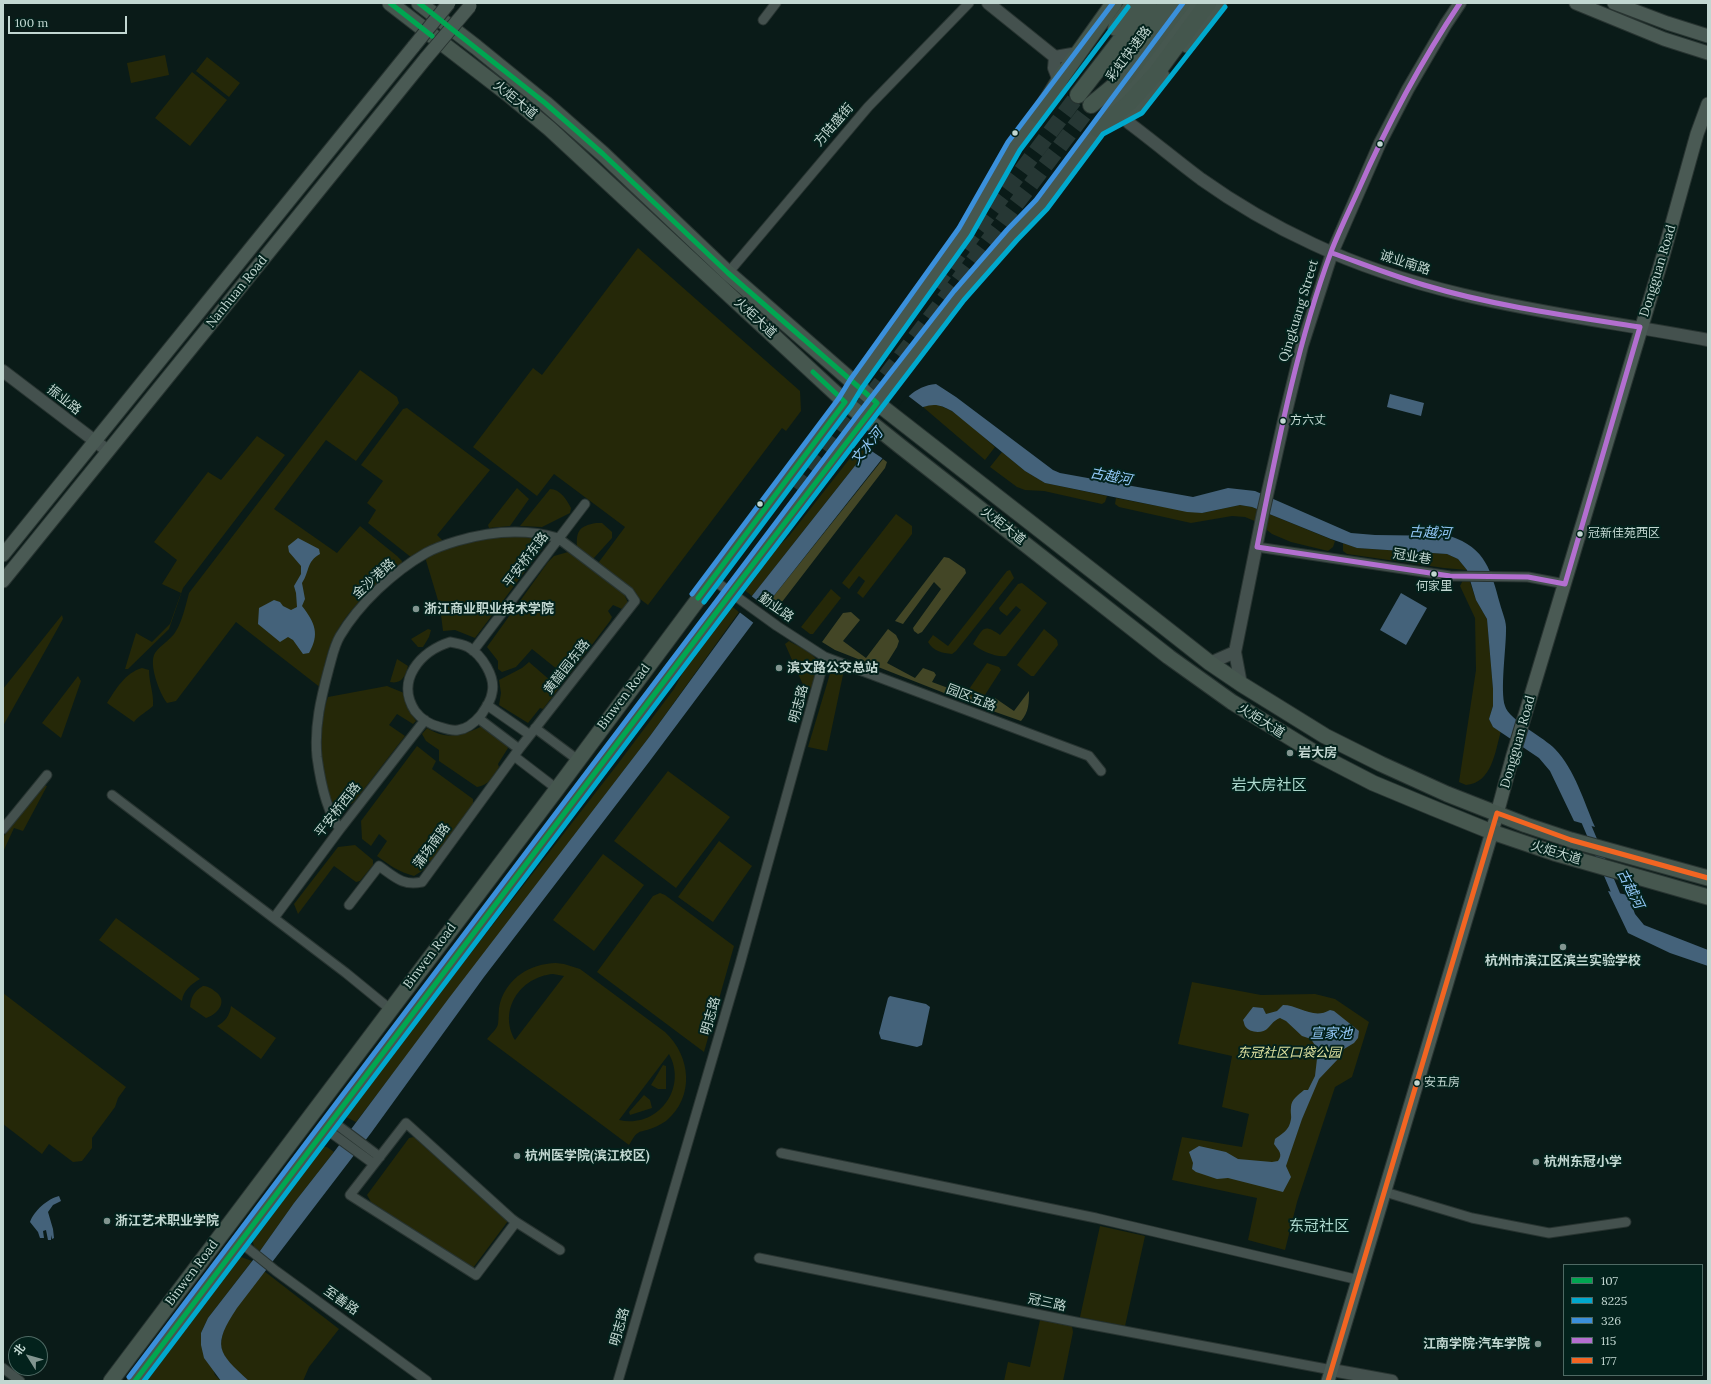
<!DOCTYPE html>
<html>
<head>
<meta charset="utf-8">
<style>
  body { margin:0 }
  #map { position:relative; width:1711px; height:1384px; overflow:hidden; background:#0a1b18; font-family:Lora,"Noto Sans SC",serif }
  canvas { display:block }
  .frame { position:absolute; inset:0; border:4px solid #c2d7d1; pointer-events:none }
  .legend { position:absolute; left:1563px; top:1264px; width:140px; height:112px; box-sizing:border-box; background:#03221c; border:1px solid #4f6a64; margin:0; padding:5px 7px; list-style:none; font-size:12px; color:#c2d7d1 }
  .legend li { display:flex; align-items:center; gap:8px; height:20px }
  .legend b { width:20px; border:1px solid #4f6a64 }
  .north { position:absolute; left:8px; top:1336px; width:40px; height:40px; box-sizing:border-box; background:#03221c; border:1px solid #4f6a64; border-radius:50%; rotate:307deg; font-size:11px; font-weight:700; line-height:16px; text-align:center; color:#c2d7d1 }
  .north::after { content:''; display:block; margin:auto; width:14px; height:18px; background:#829590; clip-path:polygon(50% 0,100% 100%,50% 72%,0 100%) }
  .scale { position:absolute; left:8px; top:16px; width:119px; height:18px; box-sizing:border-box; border:2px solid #c2d7d1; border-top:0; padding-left:5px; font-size:12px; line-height:14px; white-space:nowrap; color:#c2d7d1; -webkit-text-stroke:3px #03221c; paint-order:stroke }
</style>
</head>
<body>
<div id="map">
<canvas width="1711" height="1384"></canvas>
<div class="frame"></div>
<ul class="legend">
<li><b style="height:5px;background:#00a651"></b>107</li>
<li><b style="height:5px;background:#00a9ce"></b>8225</li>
<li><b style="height:5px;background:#3a90db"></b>326</li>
<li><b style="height:5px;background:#b36fd0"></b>115</li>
<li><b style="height:5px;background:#f26522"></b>177</li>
</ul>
<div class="north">北</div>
<div class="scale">100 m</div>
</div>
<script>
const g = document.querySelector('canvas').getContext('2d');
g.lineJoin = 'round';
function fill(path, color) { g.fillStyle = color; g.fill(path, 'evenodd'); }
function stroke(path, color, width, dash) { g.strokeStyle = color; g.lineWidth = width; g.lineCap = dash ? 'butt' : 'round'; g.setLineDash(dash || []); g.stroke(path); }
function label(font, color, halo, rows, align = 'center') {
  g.font = font + ' Lora,"Noto Sans SC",serif'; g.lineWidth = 4; g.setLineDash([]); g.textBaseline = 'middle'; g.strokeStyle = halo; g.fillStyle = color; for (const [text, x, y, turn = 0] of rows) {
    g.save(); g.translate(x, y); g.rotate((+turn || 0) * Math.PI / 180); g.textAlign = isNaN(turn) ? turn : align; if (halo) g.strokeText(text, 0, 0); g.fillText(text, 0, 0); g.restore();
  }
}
const green = new Path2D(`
  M165,55L169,75L131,83L127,63Z
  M207,57L240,83L229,97L196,71Z
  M192,72L227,100L190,146L155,118Z
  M638,248L800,391L801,411L786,431L782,428L648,605L596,566L625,527L554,474L537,496L473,447L533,368L542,375Z
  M360,370L397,397L399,403L356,461L326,440L274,509L337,553L360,526L397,556L402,561L401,568C372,583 337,620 328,652C324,664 323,676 321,688L236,622L176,701L167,703C160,694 148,664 155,653C160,645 171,640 176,631C182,622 186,604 189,593Z
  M931,404C953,405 979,433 995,447L985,460L923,407Z
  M407,408L490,470L437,535L443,541L412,558L368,523L376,510L367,503L383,481L361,465L403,409Z
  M257,436L285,455L183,588L169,629L128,669H125L136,633L152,642L170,624L181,593L162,584L177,560L154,542L208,472L221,480Z
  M858,448H869L752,596L743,589L769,556L789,536Z
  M1002,452L1025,471L1045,483L1107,496L1105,502L1102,504L1044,491L1025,490L1017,487L990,467Z
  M517,488L529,499L510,526L489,528L488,525Z
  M550,489C560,489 567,500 571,508L570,513L542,527L520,526Z
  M1116,498L1152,505L1202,513L1240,505L1252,507L1335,541L1333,547L1328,551L1291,542L1272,534L1257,522L1245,517L1232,516L1191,523L1119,507L1115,504Z
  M896,514L912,526V534L863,598L857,593L865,581L859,576L849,589L842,583Z
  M596,523H602L612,532V538L593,559L577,547C576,530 580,526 596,523Z
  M531,536L537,538L542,544L541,550L475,638L455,630L443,631L440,607L425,557L444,548L481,537Z
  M1343,543L1357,548L1447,554L1458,559L1467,570L1444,568L1347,554L1343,551Z
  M568,552L623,591L628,603L622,609L613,605L608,611L612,617L610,621L569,675L563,674L532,649L516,667L502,672L498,669V661L487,647L548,562L554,556Z
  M1010,570L1014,578L956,651L952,654C942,653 933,651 928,642L933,635L948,646L1007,571Z
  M1469,579L1476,600L1487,619L1493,689V706L1489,719L1493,727L1501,731C1495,752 1492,783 1466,785L1459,782L1476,670L1475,618L1460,586L1463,580Z
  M1022,583L1047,603L1006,656C997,658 979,650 973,644C983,629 983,623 1000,635L1021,610L1016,606L1007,616L1000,611L999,608L1018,584Z
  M831,589L841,598L813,634H810L801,627Z
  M730,605L739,612L650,736L356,1122L344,1116L617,765L674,689L687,665Z
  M62,615L63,619L3,726V689Z
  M428,629L431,630L429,637L423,647H418L411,639Z
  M1044,629L1057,640L1058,645L1034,676H1031L1017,665Z
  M789,641C798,647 818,653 818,666C818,673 814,682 812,688L804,687L785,644Z
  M397,659L408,666C405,678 401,684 390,682Z
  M529,662L559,688L543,709L540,708L528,723L499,705L501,693L499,680L522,668Z
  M987,663L999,667L1001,670L981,701L965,695Z
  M832,667L844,670L827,751L808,747Z
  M142,668L149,670C149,683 154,693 153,706C147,712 139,715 134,722L107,703C116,689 125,673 142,668Z
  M78,676L81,681L61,738L42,723Z
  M387,686L404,693L407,707L416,721L413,724L397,714L389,725L405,736L354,802L342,809C337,806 333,804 330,799C318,778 319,719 328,697Z
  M483,725L507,745L508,748L498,764L499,767C493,777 489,785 477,787L439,761V750L426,741L422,734L427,728C432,731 438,734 444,735C454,737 476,731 483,725Z
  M417,746L436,761L432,769L473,799V806L431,861L427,862L420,858L417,863L425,869L414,876C399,872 389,865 377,856L387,841L379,834L371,846L362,839L361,821Z
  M668,771L730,817L676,888L614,841Z
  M44,785L47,786L23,831L14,828L3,852V837Z
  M719,841L752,866L713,922L678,897Z
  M355,845L373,860V865L360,881L356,882L334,866L298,914L294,904L338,847Z
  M603,854L644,885L594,951L553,920Z
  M660,893L665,895L734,946L704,1052L597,972L653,896Z
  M116,918L200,979C191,984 183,991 182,1001L99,940Z
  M556,963L564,964L580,969L665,1032C691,1056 695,1097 666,1121C660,1125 654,1128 647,1130C644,1131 640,1131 638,1133C634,1135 631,1142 629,1145L487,1039C490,1035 497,1029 498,1024C499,1017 498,1010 500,1003C508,977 530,964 556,963ZM553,974L564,976L515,1040C498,1010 520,977 553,974ZM669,1054C688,1088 658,1129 619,1120Z
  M1192,982L1261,995L1315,994L1335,999L1369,1022L1352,1077L1335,1087L1297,1202L1285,1250L1248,1240L1257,1198L1172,1180L1182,1137L1242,1147L1249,1114L1222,1107L1232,1056L1178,1044Z
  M203,986C207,986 208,987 212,989C214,991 218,993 219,995C227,1005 214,1016 206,1018L190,1007C191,997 194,991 203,986Z
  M3,993L126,1087L118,1098L115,1107L92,1138V1148L82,1161L73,1162L49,1144L42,1154L3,1124Z
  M231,1006L276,1038L261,1059L217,1026C225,1022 230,1015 231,1006Z
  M663,1065L666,1066V1089H658L651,1085Z
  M644,1095L650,1100L652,1108L630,1115L629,1112Z
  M414,1137L508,1221L473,1268L371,1202L367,1195L409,1138Z
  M323,1147H327L334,1152L294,1203L260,1251L254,1247L252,1238Z
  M1100,1226L1145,1236L1125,1326L1080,1317Z
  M241,1257L252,1261L208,1318L201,1333L215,1375L221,1381H147L235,1261Z
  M264,1271L339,1329L309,1367L303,1381H249C240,1373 225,1363 222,1351C215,1328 250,1289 264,1271Z
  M1040,1320L1072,1326L1073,1332L1063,1381H1004L1008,1362L1030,1367Z`);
const forest = new Path2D(`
  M883,459L887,462L885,468L775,611H771L765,607Z
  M944,557L949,558L965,569L966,573L922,632L918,634L914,631L913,628L941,589L934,582L903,624L895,621Z
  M851,612L860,620L843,641L866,658L888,629L896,635L899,641L897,647L887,663L915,678L923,668L934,672L936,675L932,682L991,704L995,698L1014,711L1029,691C1029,702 1029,712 1021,721L967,702L835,650L822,642L843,613Z`);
const water = new Path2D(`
  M936,384L956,397L1053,470L1060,473L1193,497L1228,488L1255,491L1351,533L1375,535L1450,536C1486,548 1491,571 1500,604C1502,612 1507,622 1506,631C1506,649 1500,691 1505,706C1509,720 1545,738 1555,749C1575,770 1584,802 1595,827L1574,821L1550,771L1539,758L1493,727L1489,719L1493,706V689L1487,619L1476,600L1467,570L1458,559L1447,554L1357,548L1331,539L1252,507L1240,505L1202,513L1187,512L1045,483L1025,471L952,411C941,405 935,403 923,407L765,607L649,762L484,977L371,1133L237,1308C212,1346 217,1352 249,1381H221L204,1358L201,1345V1333L208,1318L260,1251L294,1203L334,1152L449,998L650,736L752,596L869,448L909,396C917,389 925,385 936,384Z
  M1390,394L1424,403L1421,416L1387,407Z
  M298,538L319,549L320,554C306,562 310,571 302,583L305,599L302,606C315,623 320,634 309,653L303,654L293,640L288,637L280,642L258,624L259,608L274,600L280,602L283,606L291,610L297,607L296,593L294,586L301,574V566L289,552L288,546Z
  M1401,593L1427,608L1406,645L1380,630Z
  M1608,891L1628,895L1635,914L1644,925L1708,950V966L1670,953L1628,933Z
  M890,996L926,1004L930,1007L922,1045L917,1047L881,1039L879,1033L888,998Z
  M1283,1005C1299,1005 1313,1020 1330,1010L1334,1011L1359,1031L1358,1038L1354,1043L1344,1049L1338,1059L1319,1079L1302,1119L1286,1166L1291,1177L1283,1192L1228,1178L1217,1179L1196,1172L1192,1169L1193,1163L1189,1152L1199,1146L1226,1152L1238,1159L1272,1162L1278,1161C1283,1154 1279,1151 1274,1144L1275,1139C1280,1135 1286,1132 1289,1126C1293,1116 1290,1116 1291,1107C1291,1100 1298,1095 1304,1090H1308L1315,1076L1318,1050L1311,1039L1302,1036L1286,1021L1280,1018C1273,1021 1273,1023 1268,1028C1263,1034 1249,1033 1245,1026C1244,1024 1244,1022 1243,1020L1253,1007L1263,1008L1266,1014L1277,1011Z
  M59,1196L61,1201L53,1205L48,1212L53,1229L54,1238L52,1239L51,1235V1240H48L46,1230L43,1231L44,1238H40L38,1232L30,1222C34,1211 47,1199 59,1196Z`);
const pier = new Path2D(`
  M907,395L924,408L885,460L867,448Z
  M750,595L767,608L755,624L738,611Z`);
const canal = new Path2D(`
  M1583,816L1619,901`);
const trunkTunnel = new Path2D(`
  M935,286L1078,95
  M799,491L1091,105`);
const minor = new Path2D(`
  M763,20L776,3
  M728,273L868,107L969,3
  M1257,547L1450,576L1528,577L1565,584
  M712,579L777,626L825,657L1089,756L1101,771
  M450,642C456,643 462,644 468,647C482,655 496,677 492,693C491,701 485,709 481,715C476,721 467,729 458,730C453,731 446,729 440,727C431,725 421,719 415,711C395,680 421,651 450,642Z
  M473,651L585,504
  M487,705L530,735
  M478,718L519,749
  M535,728L578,760
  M514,756L557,789
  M112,795L346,973L390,1009
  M3,829L47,775
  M340,829C326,811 320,779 317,757C314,726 321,698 329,668C332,658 334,646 340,636C359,604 393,572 426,553C435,548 447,544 457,541C491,531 524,528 558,538L629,592L635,601L519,749L422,882C402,886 395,877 379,866L349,905
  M274,918L340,829L425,720
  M332,1121L380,1157
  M326,1129L374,1164
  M781,1153L1096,1218L1359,1280
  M1385,1192L1472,1218L1549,1233L1626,1222
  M516,1222L476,1275L350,1195L406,1123L512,1219L516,1222L560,1250
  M240,1242L276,1271L427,1381
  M759,1258L1076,1322L1332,1370
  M3,1368L20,1381
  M618,1381L740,964L825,657`);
const tertiary = new Path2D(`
  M988,3L1055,57L1078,53
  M1055,57L1054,68L1059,81
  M1129,123C1153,141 1177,161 1201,179C1236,204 1274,226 1313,244C1435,302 1577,315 1708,340
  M3,371L108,451
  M1210,663L1235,652
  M1241,684L1235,652L1263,513L1284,420L1302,346L1332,253L1380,143L1408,89L1446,24L1460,3
  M1332,1370L1392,1381`);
const secondary = new Path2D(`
  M1576,3L1664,39L1708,53
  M1614,3L1667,23L1708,36
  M3,555L414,46
  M3,581L426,58
  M1328,1381L1492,832L1513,755L1663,256L1697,134L1708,104`);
const primary = new Path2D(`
  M390,3L508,94L550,129L845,402L900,446L1169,657L1232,702L1317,754L1373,783L1433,808L1492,832L1554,853L1708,897
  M419,3L476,47L545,103L603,154L728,273L877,403L1154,619L1210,663L1241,684L1325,736L1381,764L1447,794L1526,825L1571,840L1708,878
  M1187,45L1219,3
  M1113,121L1137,108L1162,76
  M111,1381L557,789L845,402L856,384L965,232L1014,146L1046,104
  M135,1381L865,417L959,296L1012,235L1041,205L1192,3`);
const trunk = new Path2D(`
  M1116,28L1134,3
  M1137,43L1168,3
  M1078,95L1149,3
  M1091,105L1126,76L1182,3
  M1038,115L1062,76L1114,3
  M1098,129L1130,102L1158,71L1208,3`);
const secondaryBridge = new Path2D(`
  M414,46L449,3
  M426,58L470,6`);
const bus1 = new Path2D(`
  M390,3L432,36
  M698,598L845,402L813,372
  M135,1381L731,593L877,403L728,273L603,154L545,103L419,3`);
const bus2 = new Path2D(`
  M704,602L851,406L862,388L971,236L1020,150L1128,7
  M144,1381L737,597L964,300L1017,240L1047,209L1103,134L1142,113L1225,7`);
const bus3 = new Path2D(`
  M692,594L839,398L850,380L959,228L1008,142L1113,3
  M129,1377L859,413L954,291L1007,230L1036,200L1183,3`);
const bus4 = new Path2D(`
  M1332,253C1363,264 1393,276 1424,285C1494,306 1568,316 1640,327L1565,584L1528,577L1450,576L1257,547C1277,448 1296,347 1331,252C1339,231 1349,211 1358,191C1387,125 1420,63 1460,3`);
const bus5 = new Path2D(`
  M1328,1381L1497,813L1571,840L1708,878`);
const markers = [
  [1015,133,3.5,"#c2d7d1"],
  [1380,144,3.5,"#c2d7d1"],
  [1283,421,3.5,"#c2d7d1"],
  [760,504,3.5,"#c2d7d1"],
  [1580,534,3.5,"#c2d7d1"],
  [1434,574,3.5,"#c2d7d1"],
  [416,609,4,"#829590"],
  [779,668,4,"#829590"],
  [1290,753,4,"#829590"],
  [1563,947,4,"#829590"],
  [1417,1083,3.5,"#c2d7d1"],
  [517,1156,4,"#829590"],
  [1536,1162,4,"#829590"],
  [107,1221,4,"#829590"],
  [1538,1344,4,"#829590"]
];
const busNames = [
  ["方六丈",1290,421],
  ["冠新佳苑西区",1588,534],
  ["何家里",1434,587,"center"],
  ["安五房",1424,1083]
];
const streetNames = [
  ["彩虹快速路",1129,54,-53],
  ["火炬大道",515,100,39],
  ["方陆盛街",834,125,-49],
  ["诚业南路",1405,263,18],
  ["Dongguan Road",1658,271,-73],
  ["Nanhuan Road",237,292,-51],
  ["Qingkuang Street",1299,311,-73],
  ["火炬大道",755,318,43],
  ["振业路",64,400,38],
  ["火炬大道",1003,526,38],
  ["冠业巷",1412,557,9],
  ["平安桥东路",526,560,-53],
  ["金沙港路",374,579,-42],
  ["勤业路",776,608,35],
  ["黄醋园东路",567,667,-52],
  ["Binwen Road",624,697,-53],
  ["园区五路",971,698,21],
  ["明志路",799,704,-75],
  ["火炬大道",1261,721,32],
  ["Dongguan Road",1518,742,-74],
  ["平安桥西路",338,810,-52],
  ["蒲场南路",432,846,-54],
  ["火炬大道",1556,853,17],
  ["Binwen Road",430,956,-53],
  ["明志路",711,1016,-74],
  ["Binwen Road",192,1273,-53],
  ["至善路",341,1301,35],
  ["冠三路",1047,1303,12],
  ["明志路",620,1327,-74]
];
const poiNames = [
  ["浙江商业职业技术学院",424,609],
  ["滨文路公交总站",787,668],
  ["岩大房",1298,753],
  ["杭州市滨江区滨兰实验学校",1563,961,"center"],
  ["杭州医学院(滨江校区)",525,1156],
  ["杭州东冠小学",1544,1162],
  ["浙江艺术职业学院",115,1221],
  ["江南学院·汽车学院",1530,1344,"right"]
];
const parkNames = [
  ["东冠社区口袋公园",1289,1053]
];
const waterNames = [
  ["文水河",867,447,-51],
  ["古越河",1111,477,11],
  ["古越河",1430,533,3],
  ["古越河",1630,889,63],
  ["宣家池",1331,1034]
];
const quarterNames = [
  ["岩大房社区",1269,786],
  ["东冠社区",1319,1227]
];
fill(green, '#252808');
fill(forest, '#434626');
fill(water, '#44627a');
fill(pier, '#0a1b18');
stroke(canal, '#44627a', 8);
stroke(trunkTunnel, '#263734', 16, [16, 8]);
stroke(minor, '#283431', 11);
stroke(tertiary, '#283431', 14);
stroke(secondary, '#283431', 15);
stroke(primary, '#283431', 17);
stroke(trunk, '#283431', 18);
stroke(minor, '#44514e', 9);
stroke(tertiary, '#44514e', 12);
stroke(secondary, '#4a5a54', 13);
stroke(primary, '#46574f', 15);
stroke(trunk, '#44564d', 16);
stroke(secondaryBridge, '#283431', 15, []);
stroke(secondaryBridge, '#4a5a54', 13);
stroke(bus1, '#00a651', 5);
stroke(bus2, '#00a9ce', 5);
stroke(bus3, '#3a90db', 5);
stroke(bus4, '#b36fd0', 5);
stroke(bus5, '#f26522', 5);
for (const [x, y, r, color] of markers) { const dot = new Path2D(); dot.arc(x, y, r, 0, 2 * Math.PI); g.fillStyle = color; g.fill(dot); stroke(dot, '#03221c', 1.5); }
label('12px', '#c2d7d1', '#03221c', busNames, 'left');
label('13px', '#c2d7d1', '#03221c', streetNames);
label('bold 13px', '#c2d7d1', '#03221c', poiNames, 'left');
label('italic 13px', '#e0e3a0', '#03221c', parkNames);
label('italic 14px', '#92c7f6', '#03221c', waterNames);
label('15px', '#aed9ce', '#03221c', quarterNames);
</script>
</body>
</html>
